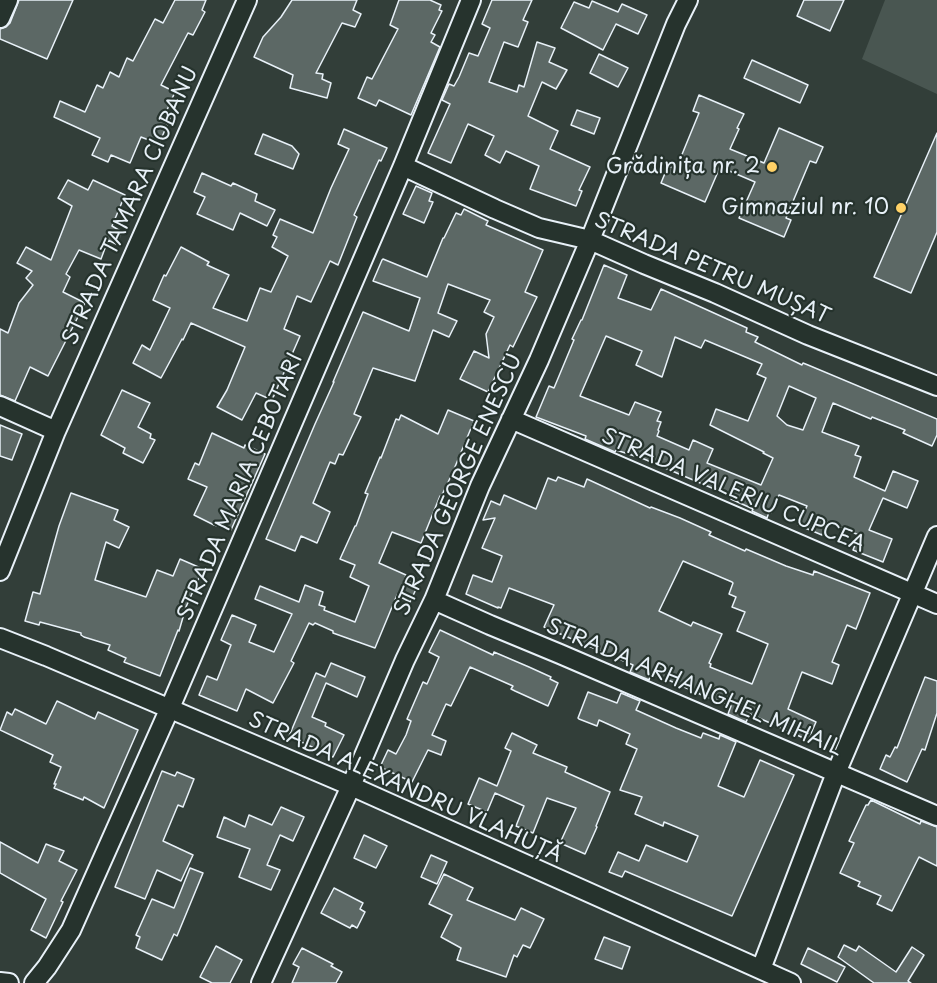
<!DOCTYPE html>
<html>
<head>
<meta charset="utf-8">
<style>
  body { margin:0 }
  canvas { display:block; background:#323e39 }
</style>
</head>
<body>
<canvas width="937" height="983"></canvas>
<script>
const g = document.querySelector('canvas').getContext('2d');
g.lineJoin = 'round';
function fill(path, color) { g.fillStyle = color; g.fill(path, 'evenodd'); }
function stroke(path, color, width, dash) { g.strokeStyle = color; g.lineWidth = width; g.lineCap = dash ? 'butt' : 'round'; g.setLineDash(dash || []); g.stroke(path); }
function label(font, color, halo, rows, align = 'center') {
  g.font = font + ' "Playpen Sans",sans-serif'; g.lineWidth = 4.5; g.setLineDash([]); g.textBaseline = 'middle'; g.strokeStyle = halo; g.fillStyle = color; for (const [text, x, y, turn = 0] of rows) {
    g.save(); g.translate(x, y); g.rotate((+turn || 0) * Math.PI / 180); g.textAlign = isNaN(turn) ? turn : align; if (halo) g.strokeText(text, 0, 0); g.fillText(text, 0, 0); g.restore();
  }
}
const green = new Path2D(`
  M885,0H937V94L862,59Z`);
const building = new Path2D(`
  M19,0H73L47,59L0,39V29L6,27L10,23Z
  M175,0H206L202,10L205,12L193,35L188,33L161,85L175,92L163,119L170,118L159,144L141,137L130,163L111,155L108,162L92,155L100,138L54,117L60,101L85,112L97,85L103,88L110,72L119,77L127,58L133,61L155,19L163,23Z
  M292,0H357L353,10L361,14L355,27L342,23L316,73L323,74L322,79L331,83L327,98L290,88L293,75L254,57L263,37L281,17Z
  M399,0H430L441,5L439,10L442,11L431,33L435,35L431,42L440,47L411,115L379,100L376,106L358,98L367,77L372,79L398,29L390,25Z
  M492,0H532L523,20L528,22L518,47L504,42L489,82L517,92L519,85L524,87L537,42L555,48L549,62L567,70L556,89L542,82L528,116L558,131L550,149L590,167L579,190L582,191L576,206L530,189L539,166L506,151L500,163L485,155L494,136L468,124L451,163L428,153L450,104L442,100L449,84L454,86L459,77L469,53L478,56L490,28L482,24Z
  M804,0H844L830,31L797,16Z
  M592,1L618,12L622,4L647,15L638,34L616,24L603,50L561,28L574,2L589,8Z
  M599,54L628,68L618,87L590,73Z
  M752,60L808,85L800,103L744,78Z
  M699,95L744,114L737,128L739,129L730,149L764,163L779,128L823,147L816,163L810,161L786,218L791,220L784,237L739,218L755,182L720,167L705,202L661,183L668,166L676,169L699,113L693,111Z
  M577,110L600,118L594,134L571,125Z
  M344,129L387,148L381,161L379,160L354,215L357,217L338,265L330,261L311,302L297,296L284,329L300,336L272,400L256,393L242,420L217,407L227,390L245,347L191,323L183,340L182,339L161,378L133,363L142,345L150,350L170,308L153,300L164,275L166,276L181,247L209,262L207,265L229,275L213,308L247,321L260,288L271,292L288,256L272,247L277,237L273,235L280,219L313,233L331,188L349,149L338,144Z
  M937,133V232L911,293L874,277Z
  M263,134L292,146L299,154L293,169L255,154Z
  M202,173L231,186L233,183L257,194L255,201L275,210L267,226L240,213L233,230L197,214L205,197L194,192Z
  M68,180L88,190L93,180L125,195L112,226L122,232L116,244L108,240L101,259L79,250L66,274L70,277L63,292L85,303L48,376L30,367L15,401L0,395V329L8,333L19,303L33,285L26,278L32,271L17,263L26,247L28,248L51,260L72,206L58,198Z
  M416,186L432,193L429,201L433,202L424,223L403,214Z
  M464,209L488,221L486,225L543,250L525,292L537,297L513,347L510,345L488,392L460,379L474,351L489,358L486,334L494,317L484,312L490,300L448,284L438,313L457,321L449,337L433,330L415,381L373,368L354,414L361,417L343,455L339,454L335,464L330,462L313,503L330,512L317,543L301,536L295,551L266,539L315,424L334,382H333L363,312L409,331L420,298L373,281L382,260L383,259L427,277L443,238H444L456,213L461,215Z
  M604,265L627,275L618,298L651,310L661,289L747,328L746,332L758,337L755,342L802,365L803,363L808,365L937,419V435L932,446L903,433L905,430L872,417L871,419L833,403L822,432L859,446L855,455L861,457L854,477L885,491L893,471L918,481L907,508L883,498L869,530L892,539L883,562L853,550L859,535L827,522L822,535L798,525L807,506L779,495L771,513L769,512L767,518L752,511L753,509L731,499L733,497L644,459L616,450L615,452L585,439L586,436L536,417L549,386L554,388L574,340L572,339L581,320H582ZM606,336L642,351L636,365L662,377L675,337L701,348L705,340L762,364L757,374L766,378L748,421L716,409L710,425L764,452L763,453L773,458L761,485L707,463L713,449L693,440L689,450L657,436L659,431L658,430L661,422L657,421L661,412L635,402L629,415L580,396ZM789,386L816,398L803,430L787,425L777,416Z
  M122,390L150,403L138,427L151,434L150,438L155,440L143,463L123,453L125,448L101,435Z
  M448,410L474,421L452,474L441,497L440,496L421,543L392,532L379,563L406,575L404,580L418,585L410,602L397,595L375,648L333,633V631L315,623L313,625L309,623L291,661L294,663L273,703L246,689L237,711L199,695L207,676L217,680L231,645L221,640L232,615L256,625L249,642L274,652L292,614L255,599L260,586L299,602L305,585L323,592L319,605L325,607L324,610L355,622L369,586L350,577L355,565L340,559L355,526H356L368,494L365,493L380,457L381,458L396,419L399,420L401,415L438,434Z
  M0,425L22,434L12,460L0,456Z
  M212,433L244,448L245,445L265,454L231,530L214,525L194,515L207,487L188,479L195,463L199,465Z
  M558,477L584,487L587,479L650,508L651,507L680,518L711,532L709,535L745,551L746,549L786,566L813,575L814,571L870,593L856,629L847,625L832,662L839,665L832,684L802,672L788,709L816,722L808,740L750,714L746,722L728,714L731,706L702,695L666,679H663L651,674L649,680L630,672L633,665L544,627L554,605L509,588L501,608L498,607V608L466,594L473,575L492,582L502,556L482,548L495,518L483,520L491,501L500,505L504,495L536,509L548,478L556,481ZM683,561L732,582L733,583L729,594L736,597L732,607L745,612L737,631L768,644L752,684L710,667L711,664L709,663L722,634L693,622L691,626L659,611Z
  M71,493L118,510L114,520L129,527L119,548L106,542L95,580L146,597L157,570L173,576L180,559L203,569L186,607L179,631L178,630L160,676L124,662L126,658L108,650L110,645L84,637L81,635V633L40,622L39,625L25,621L33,592L40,594L59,526Z
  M440,630L493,655L494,652L529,667L551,677L550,679L558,683L548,706L515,691L511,689L513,686L470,667L451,706L446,704L432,735L446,741L441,755L428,750L412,782L380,767L388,750L396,754L406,735L411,721L407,719L423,682L427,684L439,657L429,652Z
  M331,663L365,677L357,697L326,683L312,717L326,723L325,726L344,735L333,757L289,736L316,673L325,677Z
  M925,677L937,681V713L925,750L922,749L907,782L880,769L886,755L890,757L895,747L897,748Z
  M588,692L617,703L621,693L640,701L636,710L676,728L701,738L703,733L719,739L720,735L736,742L718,786L744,797L760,760L794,775L732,916L625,871L622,877L609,872L618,852L639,861L646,845L687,862L698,836L664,822L663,826L635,814L642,797L620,790L637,749L626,744L630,734L599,720L597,726L579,719L578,718Z
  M57,701L95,719L98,712L138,730L104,808L84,797L83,800L54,788L56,784H54L61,767L50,762L53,755L0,730L7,712L12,715L15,709L46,724Z
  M512,733L537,745L533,753L567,767L565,772L610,792L596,826L597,827L585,854L560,843L576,808L547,798L533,833L516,826L524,806L495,793L487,812L468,804L479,778L497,786L511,751L505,748Z
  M162,771L175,776L177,772L194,779L183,807L178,805L163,841L193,855L181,881L157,870L145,899L115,887Z
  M871,800L920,824L921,821L937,827V866L919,857L892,911L877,904L881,896L858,886L860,882L840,873L854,843L849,841L866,805H868Z
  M281,807L304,817L293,841L280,835L267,865L280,870L271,890L239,877L250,849L217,837L224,817L245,827L249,815L272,825Z
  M364,835L387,846L376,868L354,858Z
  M0,842L38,863L46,844L64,851L59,861L77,870L61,901L63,902L46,938L31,930L46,899L0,873Z
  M431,855L447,862L437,884L421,877Z
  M190,868L203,873L177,936L174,934L162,960L136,948L140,937L136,935L152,899L174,908Z
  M444,874L473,888L467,900L515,920L521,908L544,919L530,948L523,945L517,957L514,955L506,977L457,960L461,948L441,937L452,915L429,904Z
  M334,888L363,903L360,909L365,912L357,928L352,925L350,928L321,913Z
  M604,937L630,947L622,969L595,959Z
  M844,945L856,951L859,946L896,972L912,947L924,955L908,981L911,983H874L838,957Z
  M216,946L242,960L230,983H212L200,977Z
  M302,948L333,964L331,966L342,972L336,983H292L299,967L293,964Z
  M808,948L845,967L837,982L801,964Z`);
const minor = new Path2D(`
  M0,18L8,0
  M403,166L495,209L539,228L590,240L644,264L715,293L808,335L937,386
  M0,406L56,431
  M511,419L937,604
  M0,571L56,431L247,0
  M434,600L490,625L560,654L937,816
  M0,638L46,656L351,786L791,983
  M761,969L836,773L937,536
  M0,982L9,983
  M34,983L47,967L71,930L169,710L403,166L471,0
  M261,983L351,786L405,660L434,600L480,486L539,360L590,240L676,24L688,0`);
const markers = [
  [772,167,6,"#ffd166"],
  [901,208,6,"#ffd166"]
];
const poiNames = [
  ["Grădinița nr. 2",760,167],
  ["Gimnaziul nr. 10",889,208]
];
const streetNames = [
  ["STRADA TAMARA CIOBANU",131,206,-66],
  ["STRADA PETRU MUȘAT",712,269,23],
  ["STRADA GEORGE ENESCU",459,485,-66],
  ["STRADA MARIA CEBOTARI",241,487,-67],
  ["STRADA VALERIU CUPCEA",733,491,23],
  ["STRADA ARHANGHEL MIHAIL",694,688,23],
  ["STRADA АLEXANDRU VLAHUȚĂ",405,788,24]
];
fill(green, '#495651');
fill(building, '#5c6865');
stroke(building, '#e8f1f8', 1.5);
stroke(minor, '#e8f1f8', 22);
stroke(minor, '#26332d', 18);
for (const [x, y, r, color] of markers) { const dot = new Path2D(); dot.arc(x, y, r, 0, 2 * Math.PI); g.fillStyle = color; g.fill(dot); stroke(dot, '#26332d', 2); }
label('21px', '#e8f1f8', '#26332d', poiNames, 'right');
label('21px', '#e8f1f8', '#26332d', streetNames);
</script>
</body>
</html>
